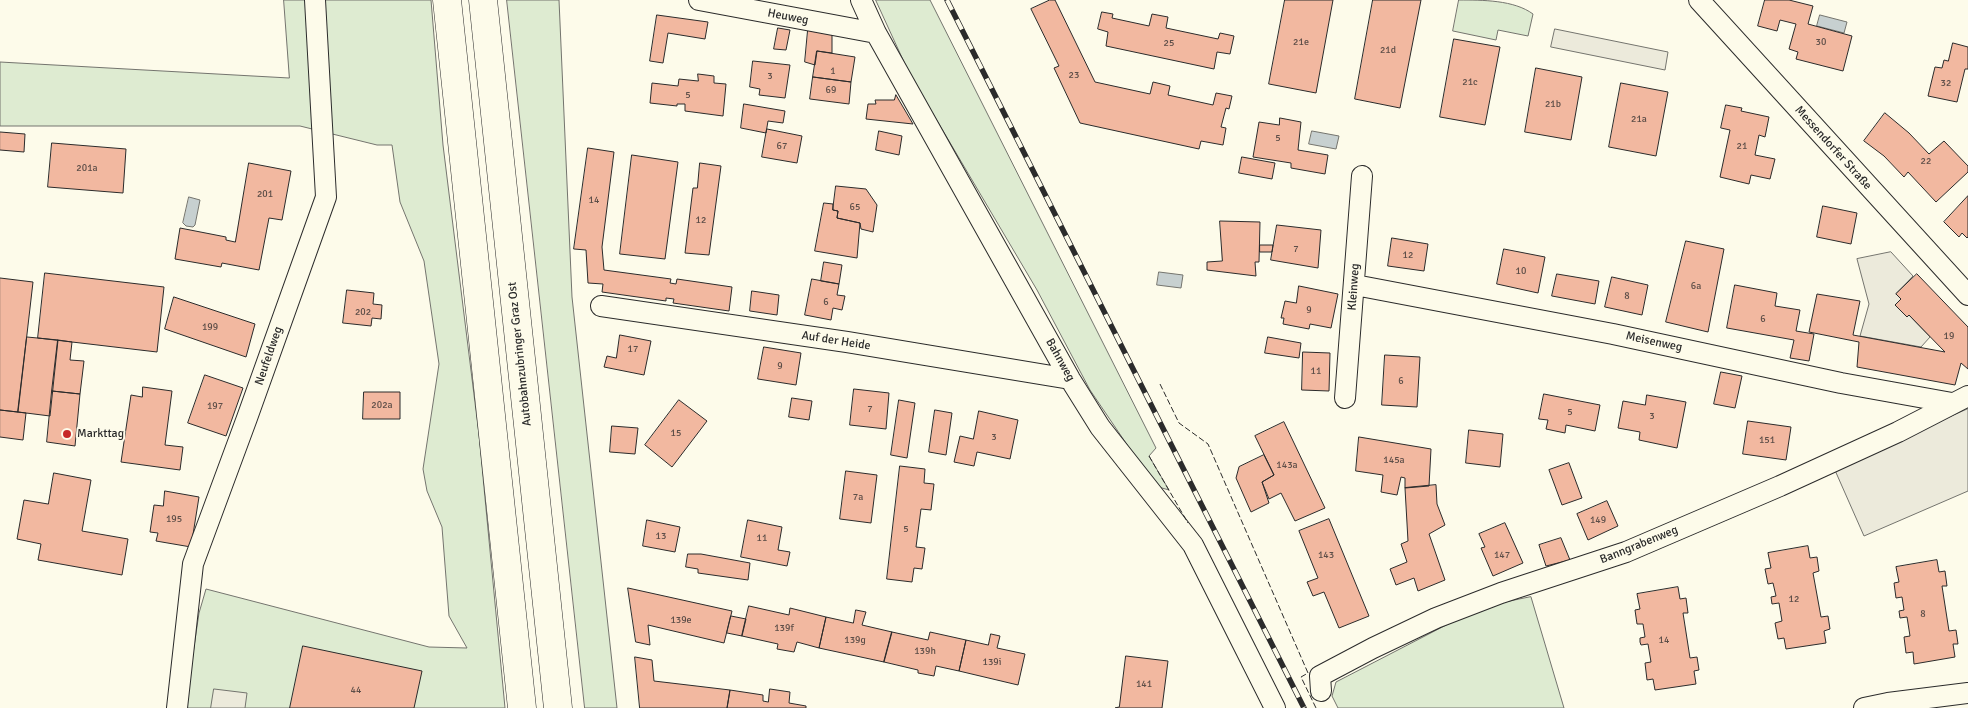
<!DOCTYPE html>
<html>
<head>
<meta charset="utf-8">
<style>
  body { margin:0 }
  canvas { display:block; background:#fdfbea }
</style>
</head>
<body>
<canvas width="1968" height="708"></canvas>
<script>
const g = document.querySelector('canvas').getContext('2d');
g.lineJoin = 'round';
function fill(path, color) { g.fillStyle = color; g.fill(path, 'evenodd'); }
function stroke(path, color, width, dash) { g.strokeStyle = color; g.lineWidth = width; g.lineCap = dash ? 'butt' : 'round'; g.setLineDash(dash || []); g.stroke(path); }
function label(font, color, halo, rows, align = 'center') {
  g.font = font + ' Signika,sans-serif'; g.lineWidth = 4; g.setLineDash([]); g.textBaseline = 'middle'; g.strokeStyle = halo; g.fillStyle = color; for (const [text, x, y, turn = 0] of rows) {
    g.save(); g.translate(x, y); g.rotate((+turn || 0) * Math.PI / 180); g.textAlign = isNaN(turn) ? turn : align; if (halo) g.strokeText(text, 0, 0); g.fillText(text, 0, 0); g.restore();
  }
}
const green = new Path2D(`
  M284,0H431L443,145L479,435L505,708H185L199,613L206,589L429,647L467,648L449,616L442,527L427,491L423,469L439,364L424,261L400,202L392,145H377L300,126H0V62L289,78Z
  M507,0H559L572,297L617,708H585Z
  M876,0H930L1156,448L1149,456L1169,490L1155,486L1090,390L1037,290L910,75Z
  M1459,0C1483,0 1514,0 1533,14L1528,36L1498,30L1496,40L1453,31Z
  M1531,597L1564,708H1338L1332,696L1336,682L1481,607Z`);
const parking = new Path2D(`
  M1555,29L1668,52L1665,70L1551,47Z
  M1891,252L1913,276L1896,294L1901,299L1895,305L1907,317L1909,315L1930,337L1921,347L1860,336L1869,304L1857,259Z
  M1968,409V491L1864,536L1834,468Z
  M214,689L247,693L245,708H211Z`);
const water = new Path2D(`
  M1820,15L1847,22L1844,33L1817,26Z
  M1312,131L1339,136L1336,149L1309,144Z
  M189,197L200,200L195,225L193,227L186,226L183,223Z
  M1159,272L1183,275L1181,288L1157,285Z`);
const building = new Path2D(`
  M1050,0H1055L1095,82L1150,94L1153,82L1170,86L1168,95L1213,105L1216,93L1232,96L1229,109L1226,108L1221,127L1226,128L1223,145L1201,141L1199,149L1080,123L1054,68L1059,66L1031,9Z
  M1285,0H1333L1316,93L1269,84Z
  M1373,0H1421L1400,108L1355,99Z
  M1765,0H1789L1813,6L1808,24L1852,36L1843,71L1796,59L1798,52L1789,49L1796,24L1780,20L1777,31L1758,26Z
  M1102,12L1113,14L1112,18L1149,26L1152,14L1168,17L1166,28L1218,39L1220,33L1234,36L1230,54L1217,52L1214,69L1106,46L1108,32L1098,29Z
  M657,15L708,22L705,39L668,33L663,63L650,61Z
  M778,28L790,30L786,50L774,49Z
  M808,30L832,33V53L817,51L815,65L805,62Z
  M1454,39L1500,47L1485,125L1440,117Z
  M1953,43L1968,47V69H1965L1957,102L1928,96L1935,67L1942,68L1944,60L1948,61Z
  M817,51L855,57L851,82L813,77Z
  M753,61L790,65L785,98L759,95L760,89L750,87Z
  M1536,68L1582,77L1571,140L1525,132Z
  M698,74L714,76V83L726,84L723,116L685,111V104H677V106L650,103L652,83L678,86L679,79L698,81Z
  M813,77L851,82L849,104L810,99Z
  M1621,83L1668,92L1656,156L1609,147Z
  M896,95L913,124L866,119L868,104H876L875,100H894Z
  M744,104L785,111L783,123L768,121L766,133L741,128Z
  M1726,105L1742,108L1741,111L1769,117L1765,137L1759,135L1755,155L1775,159L1770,179L1751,175L1749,184L1720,177L1730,130L1721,128Z
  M1885,113L1909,133L1929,154L1944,141L1968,166V172L1936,202L1908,172L1904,177L1884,156L1864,141Z
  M1280,118L1301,122L1298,150L1328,155L1325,174L1291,168V163L1253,157L1259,122L1279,125Z
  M767,129L802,136L797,163L762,157Z
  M879,131L902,136L899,155L876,150Z
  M0,132L25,134L24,152L0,150Z
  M52,143L126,149L123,193L48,187Z
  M588,148L614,152L602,247L604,270L671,279L670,283L676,284L677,279L732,287L729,311L673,303L674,299L666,298V301L602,292L603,284L588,283L586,250L574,249Z
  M632,155L678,162L665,259L620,254Z
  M1242,157L1275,163L1272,179L1239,173Z
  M249,163L291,171L282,220L269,218L259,270L222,263L221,267L175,259L180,228L226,237V240L235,242Z
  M700,163L721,166L709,255L685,253L693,188H697Z
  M836,186L866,189L877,205L873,232L861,229L860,223L837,218L838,211L833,210Z
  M1968,196V237L1967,238L1962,233L1959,237L1944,222Z
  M824,203L833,204V210L838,211L837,218L860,223L857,258L815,251Z
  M1823,206L1857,213L1851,244L1817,237Z
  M1220,221L1260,222L1259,262H1255L1256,276L1207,270V262L1222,261Z
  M1277,225L1321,230L1318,268L1271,260Z
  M1392,238L1428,244L1424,271L1388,266Z
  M1686,241L1724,249L1708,332L1666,322Z
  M1260,245H1273L1272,252H1260Z
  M1504,249L1545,257L1538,293L1497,284Z
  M824,262L842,265L839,284L821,281Z
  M45,273L164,287L157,352L38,338Z
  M1557,274L1599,281L1595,304L1552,296Z
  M1917,274L1968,327V369L1961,363L1955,385L1857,367L1859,342L1809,332L1817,294L1860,301L1853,335L1945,352L1909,315L1907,317L1895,305L1901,299L1896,294Z
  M1612,277L1648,285L1642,315L1605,307Z
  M0,278L33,282L18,412L0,410Z
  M812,279L839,284L837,295L845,296L842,310L833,308L831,320L805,315Z
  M1735,285L1777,293L1775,306L1800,310L1796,331L1814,334L1809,361L1790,358L1794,340L1727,328Z
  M1299,286L1338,294L1331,328L1310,324L1309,329L1283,324L1284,318H1281L1285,301L1296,303Z
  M347,290L374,293L373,304L382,305L381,319L372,318L371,326L343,323Z
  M752,291L779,295L777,315L750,311Z
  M174,297L255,324L246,357L165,329Z
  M620,335L651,341L644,375L604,367L607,356L616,358Z
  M27,337L58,340L50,416L18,412Z
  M1268,337L1301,343L1299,358L1265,353Z
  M58,340L72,342L70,360L84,361L80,394L52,391Z
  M764,347L801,353L796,385L758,379Z
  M1303,352L1330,353L1329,391L1302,390Z
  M1385,355L1420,357L1417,407L1382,405Z
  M1721,372L1742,376L1735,408L1714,404Z
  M205,375L243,388L226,436L188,423Z
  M143,387L172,391L165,445L183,447L180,470L121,462L131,395L142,397Z
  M854,389L889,393L886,429L850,425Z
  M52,391L80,394L75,446L47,442Z
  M364,392H400V419H363Z
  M1544,394L1600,405L1595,431L1566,425L1565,433L1546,429L1548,420L1539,419Z
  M1647,395L1686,402L1677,448L1639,440L1640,432L1618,428L1623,401L1645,405Z
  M792,398L812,401L809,420L789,417Z
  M679,400L707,421L672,467L645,445Z
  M899,400L915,403L907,458L891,455Z
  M0,410L26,413L23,440L0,437Z
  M935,410L952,413L946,455L929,452Z
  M979,411L1018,420L1010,459L977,452L974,466L954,462L960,436L973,439Z
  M1748,421L1791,427L1786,460L1743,454Z
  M1284,422L1325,508L1295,521L1281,493L1269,499L1262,482L1274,475L1255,436Z
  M612,426L638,428L635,454L610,452Z
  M1469,430L1503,434L1500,467L1466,463Z
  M1359,437L1431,449L1429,486L1405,488V478L1401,477L1397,495L1381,492L1383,475L1356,471Z
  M1264,455L1274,475L1262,482L1269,503L1251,512L1236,478L1239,467Z
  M1569,463L1582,498L1562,505L1549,470Z
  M900,466L925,469L924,483L934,484L931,510L921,509L916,547L925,548L922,569L914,568L912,582L887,579Z
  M846,471L877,475L871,523L840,519Z
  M54,473L91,480L82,531L128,539L122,575L38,560L41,544L17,539L24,500L48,504Z
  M1436,485L1437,504L1445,525L1429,534L1445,580L1418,591L1414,578L1396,585L1390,569L1407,562L1401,544L1408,541L1405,488Z
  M165,491L199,497L191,547L156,541L158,533L150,532L154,505L163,506Z
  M1607,501L1618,526L1588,540L1577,514Z
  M1329,519L1369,616L1339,628L1324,592L1313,596L1307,582L1318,578L1299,531Z
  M647,520L680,527L675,552L643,546Z
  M748,520L782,527L778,550L790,552L787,566L741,557Z
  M1505,523L1523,563L1493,576L1481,548L1485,547L1479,534Z
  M1561,538L1570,560L1546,566L1539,545Z
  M1808,546L1810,558L1817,557L1819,571L1813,573L1821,617L1828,616L1830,629L1824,631L1826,643L1786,649L1784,638L1778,639L1775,623L1782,621L1779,603L1772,604L1771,597L1776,596L1773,583L1768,584L1765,569L1771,568L1768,553Z
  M688,554H701L750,563L748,580L698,573V569L686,567Z
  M1937,560L1939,572L1945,571L1947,586H1942L1949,631L1956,630L1958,644H1953L1955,657L1914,664L1913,652L1906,653L1904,637L1910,636L1907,617L1900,618L1899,611L1904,610L1902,597L1896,598L1894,583L1899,582L1896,567Z
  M1678,587L1680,599L1686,598L1688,613H1683L1690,658L1697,657L1699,670L1694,671L1696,684L1655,690L1653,679L1647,680L1645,663L1651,662L1648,644L1641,645L1640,642V638L1645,637L1643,624H1637L1635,610L1640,609L1637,594Z
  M628,588L732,611L724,643L648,625L650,645L636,642Z
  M749,606L789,615L790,608L826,617L819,648L797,642L794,652L777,649L778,644L742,636Z
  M856,610L866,612L862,625L892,632L884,662L819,648L826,617L853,623Z
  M731,616L746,619L742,636L727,633Z
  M892,632L928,640L930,632L966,640L959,671L936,666L934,676L918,673V670L884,662Z
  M991,634L1000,636L997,648L1025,654L1018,685L959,671L966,640L988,645Z
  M303,646L422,671L414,708H290Z
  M1126,656L1168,661L1162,708H1115L1119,707Z
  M635,657L652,660L654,681L730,690L727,708H640Z
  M770,689L790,692L789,703L806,706V708H727L730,690L763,695V701L768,702Z`);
const street = new Path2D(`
  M699,0L876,33
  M861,0L876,33L1070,379L1100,427L1193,545L1275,708
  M1699,0L1968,295
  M1355,285L1613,334L1841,383L1952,403
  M601,306L847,342L1070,379
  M1345,398L1362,176
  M1321,691L1320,676L1373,648L1436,618L1501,593L1626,552L1780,486L1898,432L1968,396
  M177,708L193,564L247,418L326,197L315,0
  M1864,708L1888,703L1968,693`);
const highway = new Path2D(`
  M447,0L522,708
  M483,0L558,708`);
const rail = new Path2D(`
  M947,0L1304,708`);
const fence = new Path2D(`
  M1160,384L1179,423L1208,444L1308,673L1301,677L1316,708
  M1149,456L1188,523`);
const markers = [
  [67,434,5,"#c62828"]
];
const numberNames = [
  ["21e",1301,42],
  ["30",1821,42],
  ["25",1169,43],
  ["21d",1388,50],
  ["1",833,71],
  ["23",1074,75],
  ["3",770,76],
  ["21c",1470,82],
  ["32",1946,83],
  ["69",831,90],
  ["5",688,95],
  ["21b",1553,104],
  ["21a",1639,119],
  ["5",1278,138],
  ["67",782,146],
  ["21",1742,146],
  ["22",1926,161],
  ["201a",87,168],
  ["201",265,194],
  ["14",594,200],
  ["65",855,207],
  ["12",701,220],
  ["7",1296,249],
  ["12",1408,255],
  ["10",1521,271],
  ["6a",1696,286],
  ["8",1627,296],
  ["6",826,302],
  ["9",1309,310],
  ["202",363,312],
  ["6",1763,319],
  ["199",210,327],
  ["19",1949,336],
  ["17",633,349],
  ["9",780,366],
  ["11",1316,371],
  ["6",1401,381],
  ["202a",382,405],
  ["197",215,406],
  ["7",870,409],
  ["5",1570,412],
  ["3",1652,416],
  ["15",676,433],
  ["3",994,437],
  ["151",1767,440],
  ["145a",1394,460],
  ["143a",1287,465],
  ["7a",858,497],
  ["195",174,519],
  ["149",1598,520],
  ["5",906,529],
  ["13",661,536],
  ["11",762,538],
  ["143",1326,555],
  ["147",1502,555],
  ["12",1794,599],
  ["8",1923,614],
  ["139e",681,620],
  ["139f",784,628],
  ["139g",855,640],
  ["14",1664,640],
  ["139h",925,651],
  ["139i",992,662],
  ["141",1144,684],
  ["44",356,690]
];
const streetNames = [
  ["Heuweg",788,17,11],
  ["Messendorfer Straße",1833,148,48],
  ["Kleinweg",1354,287,-86],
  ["Auf der Heide",836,341,9],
  ["Meisenweg",1654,342,12],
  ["Autobahnzubringer Graz Ost",520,354,-96],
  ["Neufeldweg",269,356,-71],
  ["Bahnweg",1060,360,61],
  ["Banngrabenweg",1639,545,-22]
];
const poiNames = [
  ["Markttag",77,434]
];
fill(green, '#deebd1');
stroke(green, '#74746e', 1);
fill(parking, '#eceadb');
stroke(parking, '#74746e', 1);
fill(water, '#c7d0d0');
stroke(water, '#74746e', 1);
fill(building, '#f2b8a0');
stroke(building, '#2b2b2b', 1);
stroke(street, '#2b2b2b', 22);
stroke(highway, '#2b2b2b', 29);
stroke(street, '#fdfbea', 20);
stroke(highway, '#fdfbea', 28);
stroke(rail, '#2b2b2b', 5.5);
stroke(rail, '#fdfbea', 4, [11]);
stroke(fence, '#2b2b2b', 1, [6, 2.5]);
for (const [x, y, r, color] of markers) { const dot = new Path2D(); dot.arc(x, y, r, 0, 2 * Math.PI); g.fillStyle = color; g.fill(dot); stroke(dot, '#fdfbea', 2); }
label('10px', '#5d4e48', null, numberNames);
label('12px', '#2b2b2b', '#fdfbea', streetNames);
label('12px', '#2b2b2b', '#fdfbea', poiNames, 'left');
</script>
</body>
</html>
